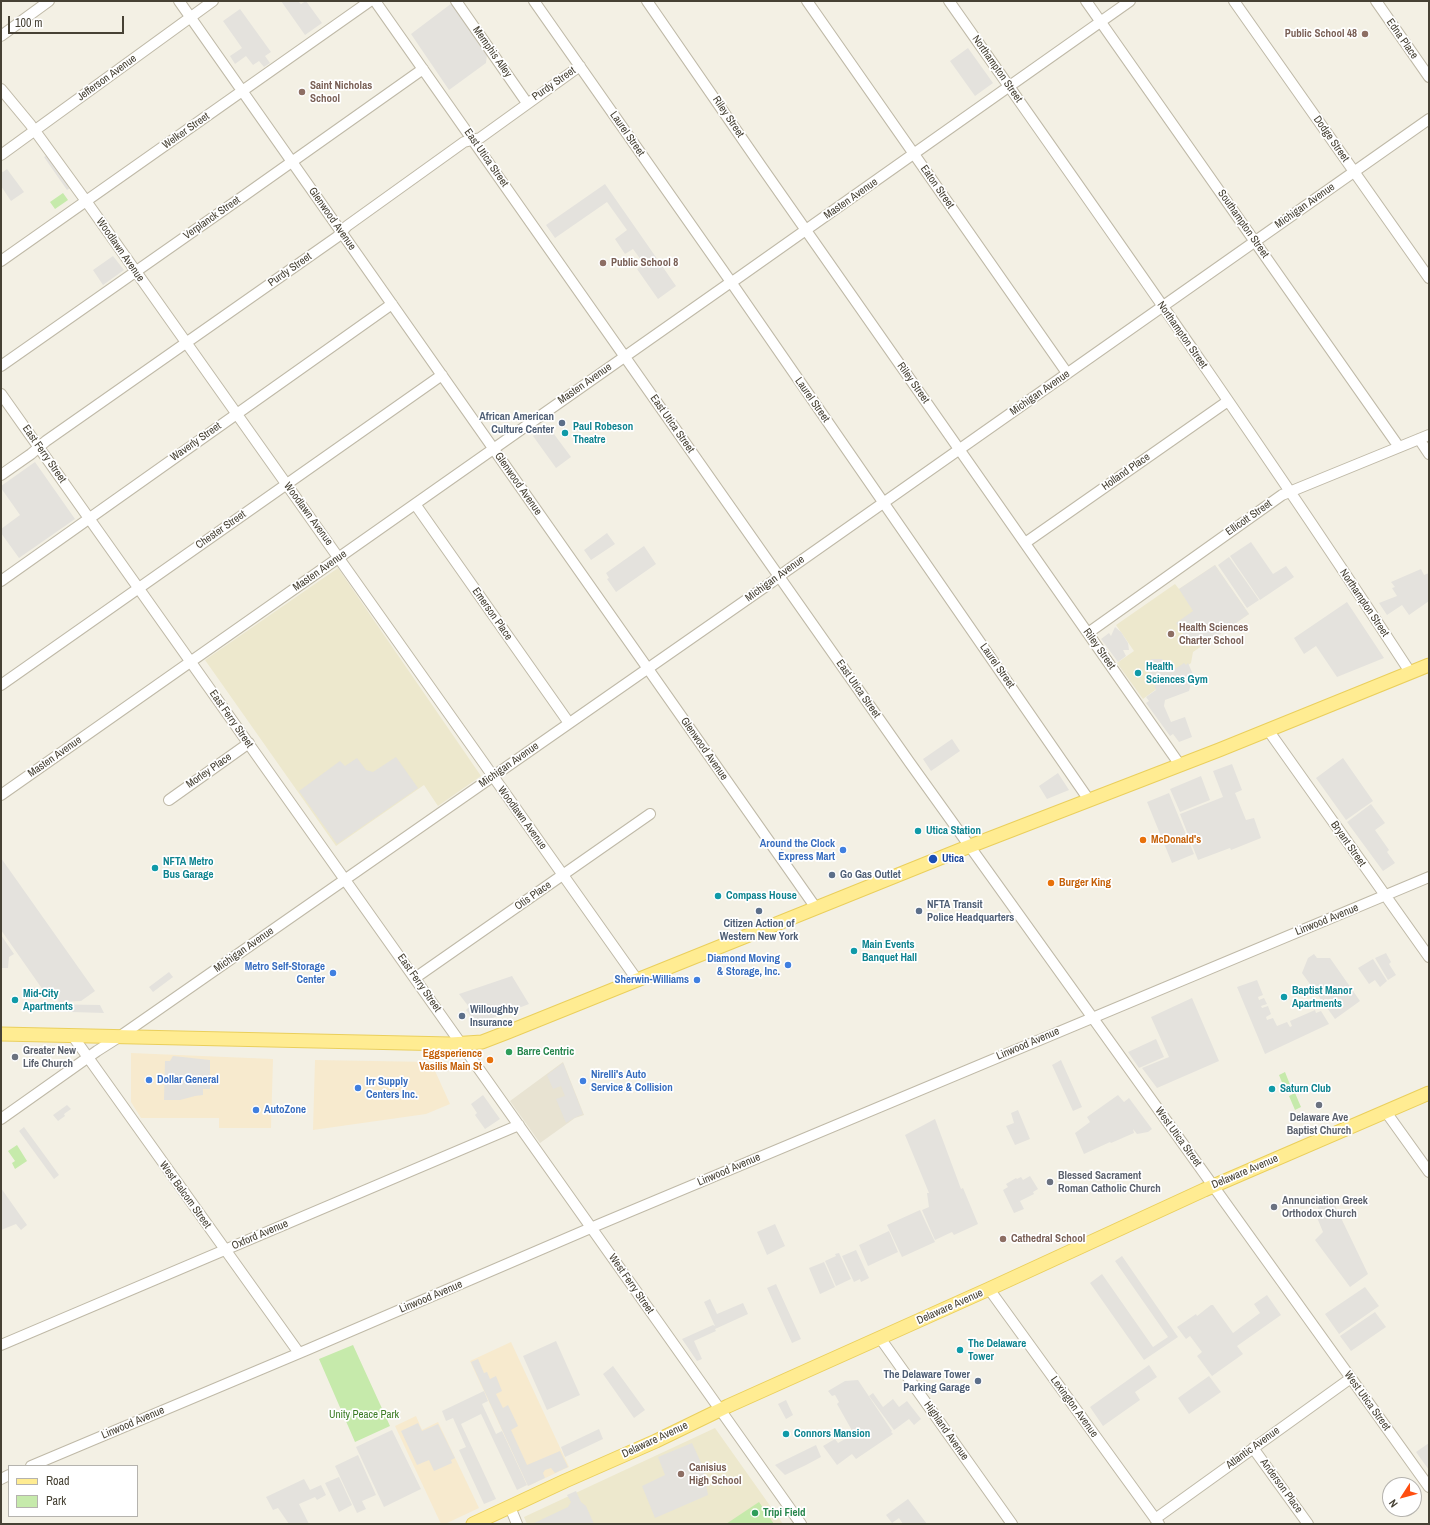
<!DOCTYPE html>
<html>
<head>
<meta charset="utf-8">
<style>
  body { margin:0 }
  #map { position:relative; width:1430px; height:1525px; overflow:hidden; background:#f3f0e4; font-family:"Archivo Narrow",sans-serif }
  canvas { display:block }
  .frame { position:absolute; inset:0; border:2px solid #464134; pointer-events:none }
  .legend { position:absolute; left:8px; top:1465px; width:130px; height:52px; box-sizing:border-box; background:#fff; border:1px solid #b5b3ae; margin:0; padding:5px 7px; list-style:none; font-size:12px; color:#464134 }
  .legend li { display:flex; align-items:center; gap:8px; height:20px }
  .legend b { width:20px; border:1px solid #b5b3ae }
  .north { position:absolute; left:1382px; top:1477px; width:40px; height:40px; box-sizing:border-box; background:#fff; border:1px solid #b5b3ae; border-radius:50%; rotate:234deg; font-size:11px; font-weight:700; line-height:16px; text-align:center; color:#464134 }
  .north::after { content:''; display:block; margin:auto; width:14px; height:18px; background:#ff4e10; clip-path:polygon(50% 0,100% 100%,50% 72%,0 100%) }
  .scale { position:absolute; left:8px; top:16px; width:116px; height:18px; box-sizing:border-box; border:2px solid #464134; border-top:0; padding-left:5px; font-size:12px; line-height:14px; white-space:nowrap; color:#464134; -webkit-text-stroke:3px #fff; paint-order:stroke }
</style>
</head>
<body>
<div id="map">
<canvas width="1430" height="1525"></canvas>
<div class="frame"></div>
<ul class="legend">
<li><b style="height:5px;background:#ffec92"></b>Road</li>
<li><b style="height:11px;background:#c6eaab"></b>Park</li>
</ul>
<div class="north">N</div>
<div class="scale">100 m</div>
</div>
<script>
const g = document.querySelector('canvas').getContext('2d');
g.lineJoin = 'round';
function fill(path, color) { g.fillStyle = color; g.fill(path, 'evenodd'); }
function stroke(path, color, width, dash) { g.strokeStyle = color; g.lineWidth = width; g.lineCap = dash ? 'butt' : 'round'; g.setLineDash(dash || []); g.stroke(path); }
function label(font, color, halo, rows, align = 'center') {
  g.font = font + ' "Archivo Narrow",sans-serif'; g.lineWidth = 3.5; g.setLineDash([]); g.textBaseline = 'middle'; g.strokeStyle = halo; g.fillStyle = color; for (const [text, x, y, turn = 0] of rows) {
    g.save(); g.translate(x, y); g.rotate((+turn || 0) * Math.PI / 180); g.textAlign = isNaN(turn) ? turn : align; if (halo) g.strokeText(text, 0, 0); g.fillText(text, 0, 0); g.restore();
  }
}
const residential = new Path2D(`
  M563,1062L584,1115L575,1118L540,1143L510,1101Z`);
const commercial = new Path2D(`
  M131,1053L273,1059L271,1128H219V1118H141L131,1102Z
  M315,1060L431,1062L450,1104L426,1114L313,1130Z
  M511,1342L569,1467L528,1486L470,1361Z
  M416,1416L422,1430L438,1422L479,1508L445,1524H441L395,1426Z`);
const education = new Path2D(`
  M1215,565L1249,614L1193,652L1191,663L1143,699L1117,663L1134,651L1116,625L1175,584L1179,589Z
  M338,568L481,776L438,806L424,785L336,846L205,660Z
  M715,1428L783,1524H527L524,1517Z`);
const green = new Path2D(`
  M63,193L68,200L55,209L50,202Z
  M1285,1072L1291,1087L1285,1090L1279,1075Z
  M1295,1093L1301,1107L1295,1110L1289,1096Z
  M17,1145L27,1161L15,1169L12,1163L15,1161L8,1151Z
  M353,1345L390,1426L355,1442L319,1359Z
  M759,1502L774,1524H726Z`);
const parking = new Path2D(`
  M281,1H298L301,4L306,1L322,23L305,35Z
  M452,3L477,37L487,55L486,63L449,90L411,34Z
  M240,9L271,52L265,56L270,63L264,67L259,61L253,65L246,56L235,64L230,56L242,48L223,21Z
  M968,48L993,83L975,96L950,61Z
  M47,155L70,188L67,190L44,157Z
  M7,169L24,192L11,201L1,186V171L3,172Z
  M605,184L676,286L658,299L637,269L644,264L633,249L625,254L615,239L627,230L607,202L555,238L546,225Z
  M113,256L124,270L103,285L93,270Z
  M548,426L571,457L556,468L533,436Z
  M35,462L75,519L19,558L1,533V529L20,515L1,488V486Z
  M607,533L615,544L591,560L584,550Z
  M1251,542L1273,574L1286,566L1294,577L1260,600L1230,556Z
  M644,546L656,564L616,592L607,579L609,578L606,573Z
  M1229,557L1259,600L1247,608L1218,565Z
  M1215,565L1249,614L1207,643L1202,636L1190,644L1176,623L1193,611L1179,589Z
  M1421,569L1424,575L1429,573V601L1409,615L1402,605L1387,615L1379,603L1397,596L1392,588L1395,587L1391,582Z
  M1347,602L1384,658L1337,677L1316,646L1304,654L1294,638Z
  M1115,627L1121,632L1128,643L1129,650H1123L1126,656L1118,662L1101,639L1109,633L1111,636Z
  M1152,659H1162L1171,668L1175,669L1184,663L1186,665L1188,663L1195,679L1192,680L1189,691L1165,700L1164,706L1171,722L1185,717L1192,737L1179,742L1173,734L1170,736L1146,703L1149,701L1146,697L1156,690L1154,686L1157,684L1144,663Z
  M952,739L960,751L931,771L923,759Z
  M396,757L418,788L337,844L299,791L340,761L345,766L357,758L366,770L373,772Z
  M1343,758L1373,801L1346,820L1316,778Z
  M1232,764L1242,790L1235,793L1246,820L1254,818L1261,838L1231,850L1230,848L1198,860L1180,814L1223,797L1213,771Z
  M1058,773L1069,790L1047,799L1039,786Z
  M1201,776L1210,800L1180,812L1170,789Z
  M1169,793L1194,854L1172,863L1147,802Z
  M1371,804L1385,823L1375,830L1389,850L1387,852L1395,863L1383,871L1347,822Z
  M1,858L95,991L81,1001L59,1002L57,1000L53,1001L51,999L50,1000L1,930Z
  M1,935L14,954L9,957L8,968H1Z
  M1386,953L1391,962L1389,964L1396,975L1388,980L1375,958Z
  M1314,954L1317,958H1330L1360,1001L1335,1019L1302,973L1308,958Z
  M1373,959L1387,981L1380,987L1375,980L1369,984L1358,968Z
  M169,972L173,977L153,992L149,987Z
  M512,976L529,1004L477,1024L466,1010L469,1007L459,994Z
  M1257,980L1263,995L1258,997L1259,1000L1264,998L1267,1004L1261,1006L1262,1008L1268,1006L1271,1014L1266,1017L1267,1020L1273,1018L1277,1026L1287,1022L1290,1027L1292,1026L1290,1021L1315,1010L1316,1013L1321,1011L1329,1024L1265,1054L1237,987Z
  M1192,998L1219,1061L1157,1088L1142,1068L1169,1057L1151,1017Z
  M37,1004L100,1005L104,1013L40,1011Z
  M1156,1039L1164,1057L1139,1068L1128,1052Z
  M173,1056L210,1060V1089H203V1095L195,1096L180,1100H164L165,1061H170Z
  M1061,1060L1082,1107L1073,1111L1052,1065Z
  M563,1063L583,1114L574,1118L566,1123L556,1099L565,1096L561,1086L553,1089L547,1075Z
  M483,1095L500,1119L485,1129L475,1115L477,1113L471,1104Z
  M1118,1095L1124,1102L1129,1098L1152,1129L1148,1132L1137,1134L1133,1129L1134,1133L1111,1143L1110,1142L1084,1154L1075,1133L1090,1122L1087,1117Z
  M67,1105L71,1109L64,1114L65,1116L58,1121L53,1115Z
  M1018,1110L1030,1139L1015,1145L1006,1126L1014,1123L1011,1113Z
  M935,1119L961,1189L963,1188L978,1224L954,1235L952,1232L935,1240L922,1210L929,1207L927,1193H929L905,1135Z
  M24,1127L59,1175L54,1179L19,1131Z
  M1030,1176L1038,1189L1033,1192L1034,1194L1020,1201L1024,1209L1014,1213L1003,1190L1008,1187L1006,1184L1016,1178L1017,1179L1021,1177L1023,1180Z
  M1,1188L27,1225L21,1230L16,1224L1,1230Z
  M1330,1195L1368,1274L1350,1287L1315,1240L1323,1232L1316,1215L1320,1213L1318,1208L1324,1197Z
  M920,1210L935,1242L902,1257L887,1225Z
  M775,1224L785,1246L767,1255L757,1232Z
  M889,1231L898,1252L868,1266L859,1245Z
  M856,1250L869,1278L861,1282L860,1279L854,1282L842,1256Z
  M839,1253L851,1279L836,1286L825,1261L836,1256L835,1254Z
  M1122,1256L1178,1337L1144,1360L1090,1283L1102,1274L1153,1347L1168,1337L1115,1261Z
  M824,1262L835,1287L820,1294L809,1268Z
  M776,1284L801,1339L792,1343L767,1288Z
  M1365,1287L1379,1306L1339,1334L1325,1314Z
  M1267,1295L1281,1315L1237,1346L1243,1354L1212,1376L1197,1356L1202,1352L1190,1336L1186,1339L1177,1327L1196,1314L1197,1316L1211,1305H1213L1233,1333L1260,1313L1254,1304Z
  M710,1299L717,1314L743,1303L748,1314L715,1329L716,1331L694,1341L702,1359L697,1361L682,1339L713,1325L715,1326L704,1302Z
  M1375,1312L1386,1327L1351,1351L1340,1336Z
  M556,1341L580,1395L547,1410L523,1356Z
  M478,1359L484,1373L487,1372L490,1379L496,1376L502,1391L496,1394L503,1408L508,1405L518,1426L511,1430L527,1465L560,1451L568,1467L555,1473L551,1468L545,1470L543,1473L545,1478L528,1486L471,1362Z
  M1149,1365L1157,1377L1135,1392L1140,1400L1103,1426L1090,1407Z
  M613,1366L645,1410L634,1418L603,1374Z
  M1209,1376L1221,1392L1189,1414L1178,1398Z
  M858,1380L892,1431L891,1432L893,1434L856,1459L852,1454L837,1465L823,1446L835,1439L838,1443L854,1434L837,1404L839,1402L835,1395L832,1396L828,1391L845,1381Z
  M484,1391L488,1401L482,1404L496,1434L502,1431L527,1485L517,1490L481,1414L461,1424L496,1499L484,1504L459,1450L466,1447L453,1418L446,1421L442,1411Z
  M873,1393L883,1407L893,1399L899,1407L907,1401L921,1419L914,1425L909,1419L894,1430L869,1396Z
  M786,1400L793,1415L786,1419L778,1404Z
  M418,1423L422,1431L438,1424L455,1458L451,1460L452,1463L434,1471L429,1460L417,1465L401,1431Z
  M599,1429L603,1439L565,1457L561,1447Z
  M392,1430L421,1489L384,1507L356,1447Z
  M692,1443L703,1467L708,1495L655,1518L642,1486L665,1475L658,1457Z
  M1429,1443V1470L1416,1452Z
  M816,1445L821,1457L806,1465L785,1475L775,1465Z
  M358,1455L376,1495L362,1501L366,1509L357,1513L335,1466Z
  M339,1477L352,1505L339,1512L325,1483Z
  M304,1479L310,1490L321,1485L326,1495L317,1500L315,1497L299,1504L309,1524H289L278,1508L273,1510L266,1497Z
  M576,1491L581,1502L586,1506L594,1524H532L568,1507L571,1502L567,1495Z
  M908,1499L927,1524H903L899,1518L892,1523L886,1515Z`);
const minor = new Path2D(`
  M179,1L816,908
  M375,1L910,763L1429,1487
  M456,1L527,103
  M534,1L731,282L1089,800
  M647,1L761,166L1180,765
  M807,1L1067,373
  M949,1C1105,223 1262,445 1410,672
  M1086,1L1399,447
  M1234,1L1429,278
  M1376,1L1429,77
  M1,36L49,1
  M1,89L30,124L86,201L638,981
  M1,155L213,1
  M1,261L370,1
  M1,366L245,195L423,69
  M1,394L801,1524
  M1419,439L1429,454
  M1,475L31,454L46,441L337,237L347,226L464,142L480,138L580,66
  M415,504L569,723
  M1025,543L1228,401
  M1,581L392,304
  M1088,633L1282,495L1429,435
  M1,685L442,375
  M1268,730L1429,957
  M1,795L731,282L735,280L1130,1
  M169,800L249,743
  M415,978L650,814
  M72,1035L299,1353
  M1386,1112L1429,1172
  M1,1119L97,1051L119,1037L772,582L785,572L1429,119
  M989,1289L1159,1524
  M880,1338L1012,1524
  M1,1345L519,1125
  M1253,1448L1308,1524
  M31,1466L309,1349L600,1224L1429,877
  M1,1479L9,1475
  M510,1507L517,1524
  M1155,1519L1351,1378`);
const major = new Path2D(`
  M1,1034L451,1044L482,1042L508,1032L960,850L1219,750L1429,665
  M473,1524L565,1481L656,1441L728,1406L989,1289L1204,1190L1429,1093`);
const markers = [
  [1365,34,4,"#8d6e63"],
  [302,92,4,"#8d6e63"],
  [603,263,4,"#8d6e63"],
  [562,423,4,"#5c6f8a"],
  [565,433,4,"#0f9aa8"],
  [1171,634,4,"#8d6e63"],
  [1138,673,4,"#0f9aa8"],
  [918,831,4,"#0f9aa8"],
  [1143,840,4,"#e8710a"],
  [843,850,4,"#3f7fe0"],
  [933,859,5,"#1a4fb4"],
  [155,868,4,"#0f9aa8"],
  [832,875,4,"#5c6f8a"],
  [1051,883,4,"#e8710a"],
  [718,896,4,"#0f9aa8"],
  [759,911,4,"#5c6f8a"],
  [919,911,4,"#5c6f8a"],
  [854,951,4,"#0f9aa8"],
  [788,965,4,"#3f7fe0"],
  [333,973,4,"#3f7fe0"],
  [697,980,4,"#3f7fe0"],
  [1284,997,4,"#0f9aa8"],
  [15,1000,4,"#0f9aa8"],
  [462,1016,4,"#5c6f8a"],
  [509,1052,4,"#2e9e5b"],
  [15,1057,4,"#6b7280"],
  [490,1060,4,"#e8710a"],
  [149,1080,4,"#3f7fe0"],
  [583,1081,4,"#3f7fe0"],
  [358,1088,4,"#3f7fe0"],
  [1272,1089,4,"#0f9aa8"],
  [1319,1105,4,"#6b7280"],
  [256,1110,4,"#3f7fe0"],
  [1050,1182,4,"#6b7280"],
  [1274,1207,4,"#6b7280"],
  [1003,1239,4,"#8d6e63"],
  [960,1350,4,"#0f9aa8"],
  [978,1381,4,"#5c6f8a"],
  [786,1434,4,"#0f9aa8"],
  [681,1474,4,"#8d6e63"],
  [755,1513,4,"#2e9e5b"]
];
const educationNames = [
  ["Public School 48",1357,34,"right"],
  ["Saint Nicholas",310,86],
  ["School",310,99],
  ["Public School 8",611,263],
  ["Health Sciences",1179,628],
  ["Charter School",1179,641],
  ["Cathedral School",1011,1239],
  ["Canisius",689,1468],
  ["High School",689,1481]
];
const streetNames = [
  ["Edna Place",1402,39,55],
  ["Memphis Alley",492,52,55],
  ["Northampton Street",997,69,55],
  ["Jefferson Avenue",107,78,-36],
  ["Purdy Street",554,84,-35],
  ["Riley Street",728,117,56],
  ["Welker Street",186,131,-35],
  ["Laurel Street",627,134,55],
  ["Dodge Street",1331,139,55],
  ["East Utica Street",486,158,55],
  ["Eaton Street",937,187,55],
  ["Masten Avenue",851,199,-35],
  ["Michigan Avenue",1305,206,-35],
  ["Verplanck Street",212,218,-35],
  ["Glenwood Avenue",332,219,55],
  ["Southampton Street",1243,224,55],
  ["Woodlawn Avenue",120,250,55],
  ["Purdy Street",290,270,-35],
  ["Northampton Street",1182,335,55],
  ["Riley Street",913,383,55],
  ["Masten Avenue",585,384,-35],
  ["Michigan Avenue",1040,393,-35],
  ["Laurel Street",812,400,55],
  ["East Utica Street",672,424,55],
  ["Waverly Street",196,442,-35],
  ["East Ferry Street",44,454,55],
  ["Holland Place",1126,472,-35],
  ["Glenwood Avenue",518,484,55],
  ["Woodlawn Avenue",308,514,54],
  ["Ellicott Street",1249,518,-35],
  ["Chester Street",221,530,-35],
  ["Masten Avenue",320,571,-35],
  ["Michigan Avenue",775,579,-36],
  ["Northampton Street",1364,603,56],
  ["Emerson Place",492,614,55],
  ["Riley Street",1099,649,55],
  ["Laurel Street",997,666,55],
  ["East Utica Street",858,689,55],
  ["East Ferry Street",231,719,55],
  ["Glenwood Avenue",704,749,55],
  ["Masten Avenue",55,757,-35],
  ["Michigan Avenue",509,765,-35],
  ["Morley Place",209,771,-35],
  ["Woodlawn Avenue",522,818,54],
  ["Bryant Street",1348,844,55],
  ["Otis Place",533,896,-35],
  ["Linwood Avenue",1327,920,-22],
  ["Michigan Avenue",244,950,-35],
  ["East Ferry Street",419,983,55],
  ["Linwood Avenue",1028,1044,-23],
  ["West Utica Street",1178,1137,54],
  ["Linwood Avenue",729,1170,-23],
  ["Delaware Avenue",1245,1172,-23],
  ["West Balcom Street",185,1195,54],
  ["Oxford Avenue",260,1235,-23],
  ["West Ferry Street",631,1284,55],
  ["Linwood Avenue",431,1297,-23],
  ["Delaware Avenue",950,1307,-24],
  ["West Utica Street",1367,1401,54],
  ["Lexington Avenue",1074,1407,54],
  ["Linwood Avenue",133,1423,-23],
  ["Highland Avenue",946,1431,55],
  ["Delaware Avenue",655,1440,-25],
  ["Atlantic Avenue",1253,1448,-36],
  ["Anderson Place",1281,1486,54]
];
const serviceNames = [
  ["African American",554,417,"right"],
  ["Culture Center",554,430,"right"],
  ["Go Gas Outlet",840,875],
  ["NFTA Transit",927,905],
  ["Police Headquarters",927,918],
  ["Citizen Action of",759,924,"center"],
  ["Western New York",759,937,"center"],
  ["Willoughby",470,1010],
  ["Insurance",470,1023],
  ["The Delaware Tower",970,1375,"right"],
  ["Parking Garage",970,1388,"right"]
];
const cultureNames = [
  ["Paul Robeson",573,427],
  ["Theatre",573,440],
  ["Health",1146,667],
  ["Sciences Gym",1146,680],
  ["Utica Station",926,831],
  ["NFTA Metro",163,862],
  ["Bus Garage",163,875],
  ["Compass House",726,896],
  ["Main Events",862,945],
  ["Banquet Hall",862,958],
  ["Baptist Manor",1292,991],
  ["Apartments",1292,1004],
  ["Mid-City",23,994],
  ["Apartments",23,1007],
  ["Saturn Club",1280,1089],
  ["The Delaware",968,1344],
  ["Tower",968,1357],
  ["Connors Mansion",794,1434]
];
const foodNames = [
  ["McDonald's",1151,840],
  ["Burger King",1059,883],
  ["Eggsperience",482,1054,"right"],
  ["Vasilis Main St",482,1067,"right"]
];
const shopNames = [
  ["Around the Clock",835,844],
  ["Express Mart",835,857],
  ["Diamond Moving",780,959],
  ["& Storage, Inc.",780,972],
  ["Metro Self-Storage",325,967],
  ["Center",325,980],
  ["Sherwin-Williams",689,980],
  ["Nirelli's Auto",591,1075,"left"],
  ["Service & Collision",591,1088,"left"],
  ["Dollar General",157,1080,"left"],
  ["Irr Supply",366,1082,"left"],
  ["Centers Inc.",366,1095,"left"],
  ["AutoZone",264,1110,"left"]
];
const transitNames = [
  ["Utica",942,859]
];
const worshipNames = [
  ["Greater New",23,1051],
  ["Life Church",23,1064],
  ["Delaware Ave",1319,1118,"center"],
  ["Baptist Church",1319,1131,"center"],
  ["Blessed Sacrament",1058,1176],
  ["Roman Catholic Church",1058,1189],
  ["Annunciation Greek",1282,1201],
  ["Orthodox Church",1282,1214]
];
const leisureNames = [
  ["Barre Centric",517,1052],
  ["Tripi Field",763,1513]
];
const parkNames = [
  ["Unity Peace Park",364,1415]
];
fill(residential, '#e8e3d2');
fill(commercial, '#f7eace');
fill(education, '#ede8cd');
fill(green, '#c6eaab');
fill(parking, '#e4e2dd');
stroke(minor, '#bfb9a7', 12);
stroke(major, '#eacf5c', 15);
stroke(minor, '#fff', 10);
stroke(major, '#ffec92', 13);
for (const [x, y, r, color] of markers) { const dot = new Path2D(); dot.arc(x, y, r, 0, 2 * Math.PI); g.fillStyle = color; g.fill(dot); stroke(dot, '#fff', 1.5); }
label('bold 11px', '#785e54', '#fff', educationNames, 'left');
label('11px', '#464134', '#fff', streetNames);
label('bold 11px', '#4e5e75', '#fff', serviceNames, 'left');
label('bold 11px', '#0d838f', '#fff', cultureNames, 'left');
label('bold 11px', '#c56008', '#fff', foodNames, 'left');
label('bold 11px', '#366cbe', '#fff', shopNames, 'right');
label('bold 11px', '#164399', '#fff', transitNames, 'left');
label('bold 11px', '#5b616d', '#fff', worshipNames, 'left');
label('bold 11px', '#27864d', '#fff', leisureNames, 'left');
label('11px', '#3b7b24', '#fff', parkNames);
</script>
</body>
</html>
